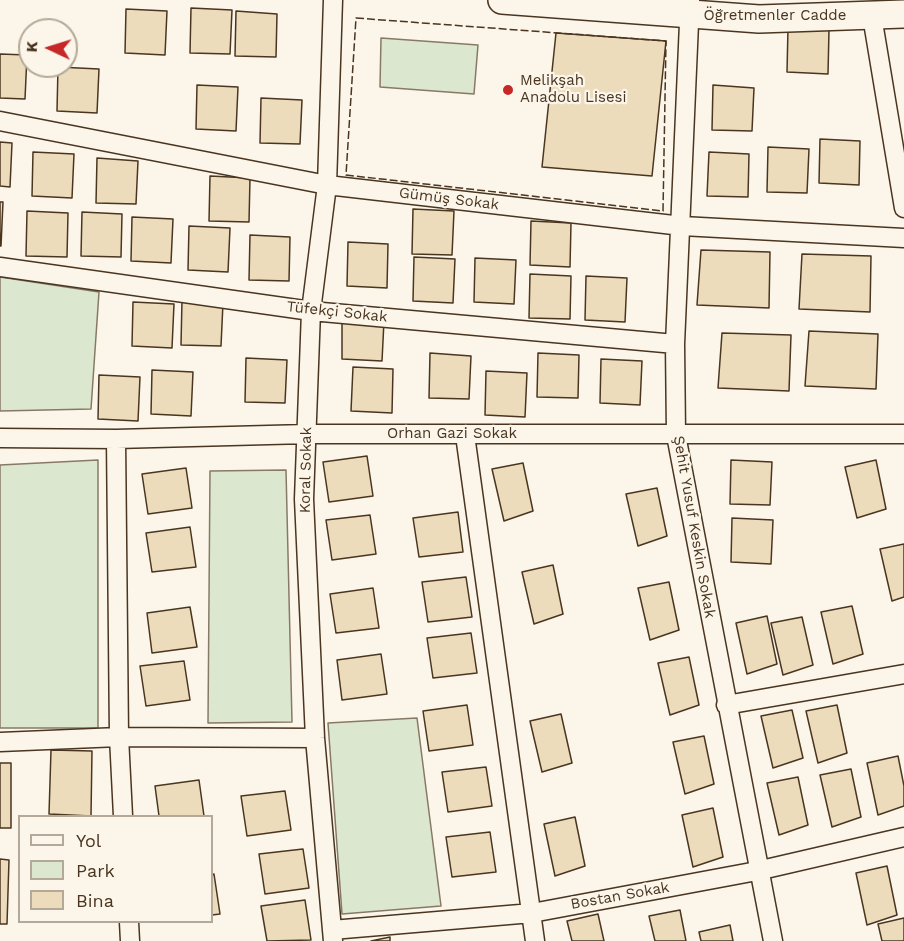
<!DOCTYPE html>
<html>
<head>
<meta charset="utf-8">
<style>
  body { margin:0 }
  #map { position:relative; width:904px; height:941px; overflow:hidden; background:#fbf6e9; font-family:"Work Sans",sans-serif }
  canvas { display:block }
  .legend { position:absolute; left:18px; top:815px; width:195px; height:108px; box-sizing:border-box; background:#fbf6e9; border:2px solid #b4a999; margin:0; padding:8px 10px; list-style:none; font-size:18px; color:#4a3520 }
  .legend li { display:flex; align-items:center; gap:12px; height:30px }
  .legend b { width:30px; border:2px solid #b4a999 }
  .north { position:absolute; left:18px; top:18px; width:60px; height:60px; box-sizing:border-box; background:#fbf6e9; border:2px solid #b4a999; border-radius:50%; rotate:274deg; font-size:16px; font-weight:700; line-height:24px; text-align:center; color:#4a3520 }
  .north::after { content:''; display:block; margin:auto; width:21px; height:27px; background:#c62828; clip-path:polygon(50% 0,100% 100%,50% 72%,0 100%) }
</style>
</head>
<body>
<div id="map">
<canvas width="904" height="941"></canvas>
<ul class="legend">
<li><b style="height:8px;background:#fbf6e9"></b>Yol</li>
<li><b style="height:16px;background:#dce7d0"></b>Park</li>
<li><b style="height:16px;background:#ecdcbc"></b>Bina</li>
</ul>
<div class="north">K</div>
</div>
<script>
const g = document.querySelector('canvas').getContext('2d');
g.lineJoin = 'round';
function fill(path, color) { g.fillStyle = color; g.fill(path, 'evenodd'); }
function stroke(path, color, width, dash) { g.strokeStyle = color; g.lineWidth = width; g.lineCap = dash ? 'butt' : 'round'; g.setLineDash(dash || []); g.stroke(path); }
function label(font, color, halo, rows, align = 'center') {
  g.font = font + ' "Work Sans",sans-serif'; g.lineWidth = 4.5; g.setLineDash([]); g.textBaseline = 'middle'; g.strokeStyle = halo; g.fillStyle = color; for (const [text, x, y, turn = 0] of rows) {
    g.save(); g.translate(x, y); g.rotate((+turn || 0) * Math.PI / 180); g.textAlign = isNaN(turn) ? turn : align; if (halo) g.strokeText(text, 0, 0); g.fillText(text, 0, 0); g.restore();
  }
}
const green = new Path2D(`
  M381,38L478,45L474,94L380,87Z
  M0,277L99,292L91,409L0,411Z
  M98,460V728H0V465Z
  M286,470L292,722L208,723L210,471Z
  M417,718L441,906L342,914L328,723Z`);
const building = new Path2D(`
  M191,8L232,10L230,54L190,53Z
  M126,9L167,11L165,55L125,53Z
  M236,11L277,14L276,57L235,56Z
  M788,28L829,30L828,74L787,72Z
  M556,33L666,41L652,176L542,167Z
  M0,54L27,55L25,99L0,98Z
  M58,67L99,69L97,113L57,111Z
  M197,85L238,87L236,131L196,129Z
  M713,85L754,88L752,131L712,130Z
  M261,98L302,100L300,144L260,143Z
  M820,139L860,141L859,185L819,183Z
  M0,142L12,143L10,187L0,186Z
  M768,147L809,149L807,193L767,192Z
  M33,152L74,154L72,198L32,196Z
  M709,152L749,154L748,197L707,196Z
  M97,158L138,161L136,204L96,203Z
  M210,176L250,178L249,222L209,221Z
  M0,202H3L1,246H0Z
  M413,209L454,211L452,255L412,254Z
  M27,211L68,213L67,257L26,256Z
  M82,212L122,214L121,257L81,256Z
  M132,217L173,219L171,263L131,261Z
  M531,221L571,223L570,267L530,265Z
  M189,226L230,228L228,272L188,270Z
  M250,235L290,237L289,281L249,280Z
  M348,242L388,244L387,288L347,286Z
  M701,250L770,252L769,308L697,305Z
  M802,254L871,256L870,312L799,309Z
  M414,257L455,259L453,303L413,301Z
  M475,258L516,260L514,304L474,302Z
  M530,274L571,276L570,319L529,318Z
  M586,276L627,278L625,322L585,320Z
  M182,300L223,303L221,346L181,345Z
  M133,302L174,304L172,348L132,346Z
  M342,319L384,321L382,361L342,359Z
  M809,331L878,334L876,389L805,386Z
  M722,333L791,335L789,391L718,388Z
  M430,353L471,356L469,399L429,398Z
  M538,353L579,355L578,398L537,397Z
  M246,358L287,360L285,403L245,402Z
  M601,359L642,361L640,405L600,403Z
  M353,367L393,369L392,413L351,411Z
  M152,370L193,372L191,416L151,414Z
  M486,371L527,373L525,417L485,415Z
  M99,375L140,377L138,421L98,419Z
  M367,456L373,496L329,502L323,462Z
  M731,460L772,462L770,505L730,504Z
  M876,460L886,509L857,518L845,467Z
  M523,463L533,511L504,521L492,469Z
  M186,468L192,508L148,514L142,474Z
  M657,488L667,536L638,546L626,494Z
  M458,512L463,552L419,557L413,518Z
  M370,515L376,554L332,560L326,520Z
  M732,518L773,520L771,564L731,562Z
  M190,527L196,567L152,572L146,533Z
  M904,544V597L892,601L880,549Z
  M553,565L563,614L534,624L522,572Z
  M466,577L472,617L428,622L422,582Z
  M669,582L679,630L650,640L638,588Z
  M373,588L379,628L336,633L330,594Z
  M852,606L863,654L833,664L821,612Z
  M190,607L197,647L152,653L147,613Z
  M767,616L777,664L747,674L736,623Z
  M802,617L813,665L783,675L771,623Z
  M471,633L477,673L433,678L427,638Z
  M381,654L387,694L342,700L337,660Z
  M689,657L699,705L670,715L658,663Z
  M184,661L190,700L146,706L140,666Z
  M467,705L473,745L429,751L423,711Z
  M837,705L847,753L818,763L806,711Z
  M792,710L803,758L773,768L761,716Z
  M561,714L572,763L542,772L530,721Z
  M704,736L714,784L685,794L673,742Z
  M51,750L92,751L91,816L49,814Z
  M898,756L904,786V806L878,815L867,763Z
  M0,763H11V828H0Z
  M486,767L492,806L448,812L442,772Z
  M851,769L861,817L832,827L820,775Z
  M798,777L808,825L779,835L767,783Z
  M199,780L204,816H159L155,786Z
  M285,791L291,830L247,836L241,796Z
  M713,808L723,857L693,867L682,815Z
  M575,817L585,866L555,876L544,824Z
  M490,832L496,872L452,877L446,837Z
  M303,849L309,888L265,894L259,854Z
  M0,859L9,860L7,924H0Z
  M887,866L897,915L867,925L856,873Z
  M214,874L220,914L212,915V875Z
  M305,900L311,940L267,941L261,906Z
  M680,910L686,941H655L649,916Z
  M598,914L604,941H572L567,921Z
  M904,918V941H882L878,924Z
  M730,925L733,941H701L699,932Z
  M390,937V941H371Z`);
const street = new Path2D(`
  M690,0L675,344L676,435L773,941
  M872,16L904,208
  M0,121L327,185L682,226L904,238
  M0,267L311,311L675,344
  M465,435L535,941
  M0,438L116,439L307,434H904
  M116,439L119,737L123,816
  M726,705L904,674
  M0,742L119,737L315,738
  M129,922L130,941
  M332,930L532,913L757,871L904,837
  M333,941L315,738L304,499L311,311L327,185L333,0`);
const secondary = new Path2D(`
  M502,0L759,19L904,14`);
const fence = new Path2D(`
  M356,18L666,41L663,211L346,175Z`);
const markers = [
  [508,90,6,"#c62828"]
];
const streetNames = [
  ["Öğretmenler Cadde",775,16],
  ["Gümüş Sokak",449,199,7],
  ["Tüfekçi Sokak",337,312,6],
  ["Orhan Gazi Sokak",452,434],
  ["Koral Sokak",306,470,-89],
  ["Şehit Yusuf Keskin Sokak",694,527,80],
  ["Bostan Sokak",620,896,-10]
];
const poiNames = [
  ["Melikşah",520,81],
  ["Anadolu Lisesi",520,98]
];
fill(green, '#dce7d0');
stroke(green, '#887966', 1.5);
fill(building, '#ecdcbc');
stroke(building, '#4a3520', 1.5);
stroke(street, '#4a3520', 21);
stroke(secondary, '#4a3520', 30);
stroke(street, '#fbf6e9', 18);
stroke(secondary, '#fbf6e9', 27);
stroke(fence, '#4a3520', 1.5, [8, 3]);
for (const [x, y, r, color] of markers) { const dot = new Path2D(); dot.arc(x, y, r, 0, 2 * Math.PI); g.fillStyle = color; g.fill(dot); stroke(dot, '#fbf6e9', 2); }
label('15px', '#4a3520', '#fbf6e9', streetNames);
label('15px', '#4a3520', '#fbf6e9', poiNames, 'left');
</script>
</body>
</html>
